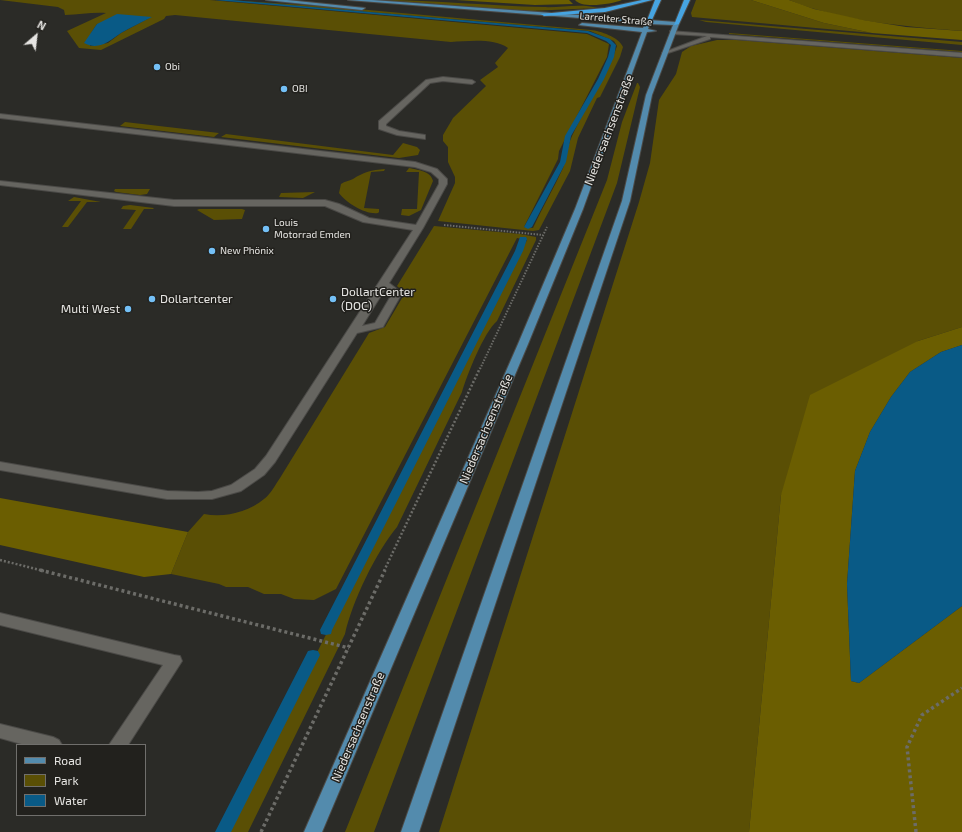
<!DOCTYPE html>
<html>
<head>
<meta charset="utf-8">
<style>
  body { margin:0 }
  #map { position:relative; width:962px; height:832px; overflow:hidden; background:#2b2b27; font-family:"Exo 2",sans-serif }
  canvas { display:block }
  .legend { position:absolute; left:16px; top:744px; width:130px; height:72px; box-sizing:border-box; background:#22211d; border:1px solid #706f6c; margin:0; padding:5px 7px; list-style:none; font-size:12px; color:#e6e5e2 }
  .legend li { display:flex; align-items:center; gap:8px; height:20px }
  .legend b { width:20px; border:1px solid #706f6c }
  .north { position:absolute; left:16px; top:16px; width:40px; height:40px; -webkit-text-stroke:3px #22211d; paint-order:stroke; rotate:28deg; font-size:11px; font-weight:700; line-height:16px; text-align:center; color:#e6e5e2 }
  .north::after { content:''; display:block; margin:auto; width:14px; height:18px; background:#e6e5e2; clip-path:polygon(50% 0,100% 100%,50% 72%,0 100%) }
</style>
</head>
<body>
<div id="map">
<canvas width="962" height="832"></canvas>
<ul class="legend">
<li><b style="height:5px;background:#538bad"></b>Road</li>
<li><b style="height:11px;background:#5a4f05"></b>Park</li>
<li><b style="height:11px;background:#095a86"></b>Water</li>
</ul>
<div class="north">N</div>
</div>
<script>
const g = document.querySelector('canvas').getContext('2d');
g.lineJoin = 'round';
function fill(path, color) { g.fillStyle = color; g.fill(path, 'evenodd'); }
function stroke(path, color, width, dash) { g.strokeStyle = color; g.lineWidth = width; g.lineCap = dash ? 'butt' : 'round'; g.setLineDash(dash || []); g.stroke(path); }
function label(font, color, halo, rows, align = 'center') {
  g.font = font + ' "Exo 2",sans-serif'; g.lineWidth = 3; g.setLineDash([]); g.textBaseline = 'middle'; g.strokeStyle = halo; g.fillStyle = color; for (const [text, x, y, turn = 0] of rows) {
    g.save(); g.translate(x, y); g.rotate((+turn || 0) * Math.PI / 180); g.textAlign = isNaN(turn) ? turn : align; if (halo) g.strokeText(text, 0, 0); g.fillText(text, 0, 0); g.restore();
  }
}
const green = new Path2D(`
  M0,0H210L587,34L609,44L607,57L559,151L558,159L524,227L533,228C542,208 554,188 563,168C567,157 567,147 572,136C586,105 607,78 617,46L614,41L590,31L228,0L335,7L591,30C600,31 619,37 623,47L620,57L600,97L597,98L578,138L570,171L539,230L533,231L438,221L455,183V177L448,162V147L443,141V135L453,118L486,86L480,80L498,67L495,63L508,48C495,38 468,41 451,42L175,15L166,16L164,19L101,50L79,48L67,31L106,13C92,12 79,15 65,15L64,10L58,7ZM151,17L121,33L108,43L90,46L91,33L97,24Z
  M382,0C436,0 489,6 543,7C561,8 580,3 598,8L529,11Z
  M696,0H751L824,23L872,33L692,17L691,13Z
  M789,0H962V31C904,26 843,22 789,0Z
  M699,20L962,42V45L706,22Z
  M729,33L962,51V52L729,34Z
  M717,40H737L962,58V327L918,341L781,495L749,832H439L639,202L650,163L659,100L676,74L682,52L691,46Z
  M637,83H638L640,87L617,183L374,832H345L607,180L622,122Z
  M125,122L219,133L214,137L120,126Z
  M226,134L393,155L403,143L417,147L420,150L418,155L399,158L221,137Z
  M409,168C418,170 431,171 433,181L421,210L409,216L401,215L402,209H417L419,172H406Z
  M385,169L384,171L371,172L364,208L379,209V212L378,213C366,215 346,203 339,193L341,184C345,181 349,181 353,179C364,172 371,170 385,169Z
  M115,189H150L147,194L140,195L116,192L114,191Z
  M315,192L303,198L279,197L281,193Z
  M74,197L101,202H87L68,227H62L81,201H68Z
  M130,205L154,208L153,209H144L131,229H123L136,210L121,209L123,206Z
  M199,209H242L245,210L242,219L214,220L197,210Z
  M434,226L520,234L536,237V240L497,321C484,332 467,375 462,392L397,527C376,552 352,602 345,634L248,832H227L410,467L527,240L517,238L336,589L314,600L294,599L281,594H264L248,587H226L219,584L171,574L188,532L204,514C225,518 248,512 264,499C271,494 275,485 280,478L369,333L385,327L405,293L397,286Z`);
const forest = new Path2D(`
  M456,0H569L573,4L535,5Z
  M575,0H622C612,4 582,9 575,0Z
  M751,0H789L814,9L863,20L906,27L962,31V40L872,33L824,23Z
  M962,327V345L941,352L910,372L891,397L870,432L855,471L847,584L851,681L859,683L962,606V832H749L781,495L810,395L918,341Z
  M0,498L188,532L171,574L144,577L0,545Z`);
const water = new Path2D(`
  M117,14L152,17C142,22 131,27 121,33C109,41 99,51 84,43L97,24Z
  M962,345V606L859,683L851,681L847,584L855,471L870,432L891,397L910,372L941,352Z`);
const stream = new Path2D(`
  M215,0H232L588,31L610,39L616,45L614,57L604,79L571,136L566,162L532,227L528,229L524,227L560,162L565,136L598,79L608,57L611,45L606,41L587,33Z
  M520,237H526L527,239L523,251L332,630L331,634L326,635L321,634L320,630L515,251Z
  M313,650L318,651L320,655L231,832H215L308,651Z`);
const pathFar2 = new Path2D(`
  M444,225L543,235
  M480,369L547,227`);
const pathFar1 = new Path2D(`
  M0,560L44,571
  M384,571L480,368`);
const path = new Path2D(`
  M40,570L349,648
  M261,832L385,570
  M916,832L907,747L922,715L962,688`);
const minor = new Path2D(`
  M670,31L962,53V57L710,37V39L662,55V53L707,36L672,34Z
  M443,77L472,80L475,82L472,84L443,81L430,83L386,124V126L399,131L425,135V139L397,135L379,129V121L426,80Z
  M0,114L415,162L437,169L447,179V184L423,228L389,283L402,293L384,325L383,327L357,333L275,462L264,475L241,491L212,499H167L0,470V462L167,491L198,492L212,491L231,485L255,469L266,456L413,230L363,222L325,206H174L0,185V181L174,200H325L339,204L369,218L416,225L439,184V179L431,172L415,167L0,118ZM385,289L392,294L375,323L362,326Z
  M0,613L174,655L180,656L182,661L128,745H109L163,665L0,625Z
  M0,724L53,737L59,740L62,745H25L0,738Z`);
const major = new Path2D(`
  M266,0H287L365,8L362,10Z
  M348,0H372L676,22L679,24L652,95L630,201L419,832H401L622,201L646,95L673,25L650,24L648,29L656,31L647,32L583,209L528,344L322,832H304L518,344L575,209L642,32L579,25L582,23L643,28L645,23Z`);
const highway = new Path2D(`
  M642,0H652L605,12L544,16L541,14L605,8Z
  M655,0H661L651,22L646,23Z
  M684,0H690L679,24L674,25Z`);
const markers = [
  [157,67,4,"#74c0f6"],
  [284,89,4,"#74c0f6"],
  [266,229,4,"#74c0f6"],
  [212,251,4,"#74c0f6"],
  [152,299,4,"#74c0f6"],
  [333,299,4,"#74c0f6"],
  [128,309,4,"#74c0f6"]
];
const farStreetnames = [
  ["Larrelter Straße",616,19,5]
];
const farPoinames = [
  ["Obi",165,67],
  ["OBI",292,89],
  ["Louis",274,223],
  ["Motorrad Emden",274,235],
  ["New Phönix",220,251]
];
const streetNames = [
  ["Niedersachsenstraße",609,130,-69],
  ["Niedersachsenstraße",486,429,-67],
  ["Niedersachsenstraße",358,727,-67]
];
const poiNames = [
  ["DollartCenter",341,292],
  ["(DOC)",341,306],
  ["Dollartcenter",160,299],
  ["Multi West",120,309,"right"]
];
fill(green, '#5a4f05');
fill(forest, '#6b5e01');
fill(water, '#095a86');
fill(stream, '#095a86');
stroke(minor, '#4b4a47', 2);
stroke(major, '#4b4a47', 2);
stroke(highway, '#4b4a47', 2);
stroke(pathFar2, '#6c6c68', 2, [1.5, 1.5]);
stroke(pathFar1, '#6c6c68', 2.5, [2, 2]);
stroke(path, '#6c6c68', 3.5, [3, 3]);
fill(minor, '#666560');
fill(major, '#538bad');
fill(highway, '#46a4e1');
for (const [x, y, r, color] of markers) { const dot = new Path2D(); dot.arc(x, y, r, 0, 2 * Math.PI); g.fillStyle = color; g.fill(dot); stroke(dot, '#22211d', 1.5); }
label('10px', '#e6e5e2', '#22211d', farStreetnames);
label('10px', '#e6e5e2', '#22211d', farPoinames, 'left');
label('12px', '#e6e5e2', '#22211d', streetNames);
label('12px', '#e6e5e2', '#22211d', poiNames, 'left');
</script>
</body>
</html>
